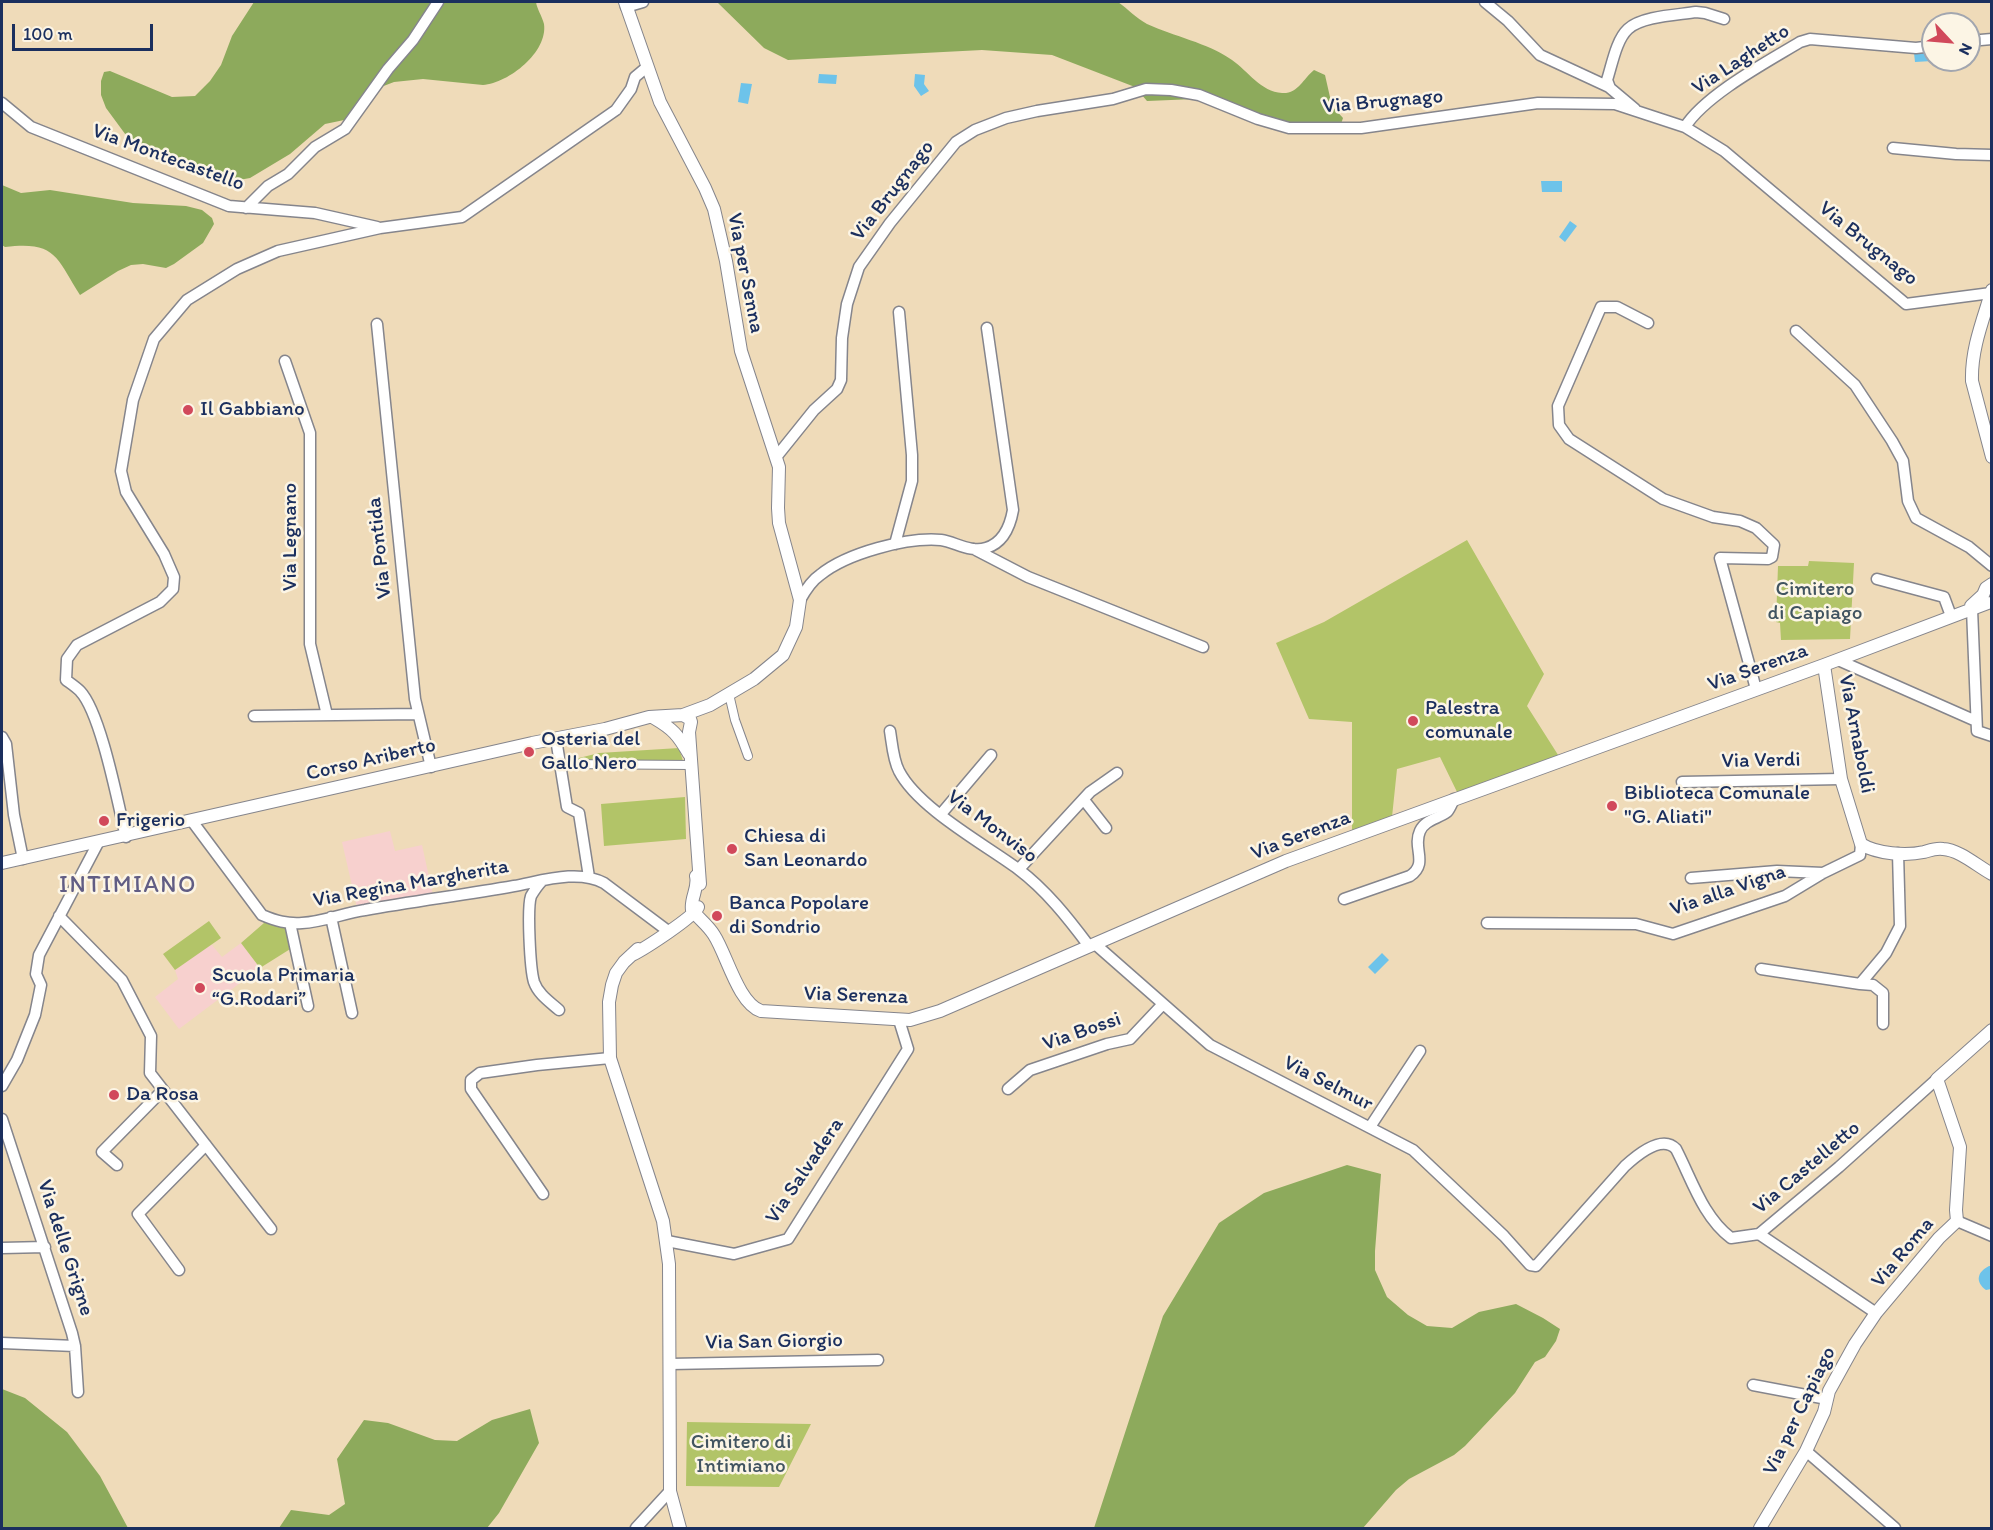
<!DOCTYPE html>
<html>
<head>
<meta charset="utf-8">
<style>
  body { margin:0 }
  #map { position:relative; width:1993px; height:1530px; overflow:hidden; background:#efdbb9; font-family:Itim,sans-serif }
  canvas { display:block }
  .frame { position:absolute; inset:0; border:3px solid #1b2f5e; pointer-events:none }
  .north { position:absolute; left:1921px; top:12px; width:60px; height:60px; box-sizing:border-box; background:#fcf5e5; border:2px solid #a2a6af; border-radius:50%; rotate:116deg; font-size:16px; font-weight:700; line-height:24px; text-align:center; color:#1b2f5e }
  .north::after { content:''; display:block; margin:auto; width:21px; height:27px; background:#d1495b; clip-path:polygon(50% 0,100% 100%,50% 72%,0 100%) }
  .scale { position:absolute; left:12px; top:24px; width:141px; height:27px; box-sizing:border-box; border:3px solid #1b2f5e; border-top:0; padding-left:8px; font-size:18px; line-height:21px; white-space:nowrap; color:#1b2f5e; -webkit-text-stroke:4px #fcf5e5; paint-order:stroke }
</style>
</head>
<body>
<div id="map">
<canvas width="1993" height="1530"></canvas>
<div class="frame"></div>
<div class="north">N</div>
<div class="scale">100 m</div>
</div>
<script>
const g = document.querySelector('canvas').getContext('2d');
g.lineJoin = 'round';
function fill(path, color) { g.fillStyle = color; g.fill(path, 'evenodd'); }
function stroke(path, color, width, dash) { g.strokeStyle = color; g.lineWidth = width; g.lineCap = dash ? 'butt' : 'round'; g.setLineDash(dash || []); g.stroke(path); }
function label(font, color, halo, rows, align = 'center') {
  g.font = font + ' Itim,sans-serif'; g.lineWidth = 5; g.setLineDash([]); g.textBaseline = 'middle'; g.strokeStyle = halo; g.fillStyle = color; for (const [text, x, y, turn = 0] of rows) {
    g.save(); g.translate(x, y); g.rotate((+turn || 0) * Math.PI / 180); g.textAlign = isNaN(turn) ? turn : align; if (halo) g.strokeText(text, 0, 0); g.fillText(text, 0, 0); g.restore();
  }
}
const built = new Path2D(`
  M390,831L395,851L422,845L433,895L358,912L342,842Z
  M241,943L260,968L179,1029L155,997L178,979L175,970L211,944L222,957Z`);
const green = new Path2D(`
  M1467,540L1544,674L1527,706L1560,758L1458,794L1440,757L1397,769L1392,817L1352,831V722L1309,719L1276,643L1324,622Z
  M1809,561L1854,563L1850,639L1781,640L1780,623L1776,622L1778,566H1808Z
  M679,748L683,761L571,760L599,753Z
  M685,797L686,839L604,846L601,804Z
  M260,917L290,923L295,946L260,968L241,943L264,923Z
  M209,921L221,938L175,970L163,954Z
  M687,1422L811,1424L779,1487L686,1486Z`);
const forest = new Path2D(`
  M254,2H536C537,9 542,16 544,24C548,52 509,83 483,85L423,79L394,82L381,87L349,119L325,124L290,154L250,178L239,180L209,173L144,149L131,142L106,108L101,95V81L104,72L110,71L172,97L195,96L210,81L221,65L232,36Z
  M717,2H1118C1128,9 1136,18 1147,24C1175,37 1206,42 1232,60C1248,71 1261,92 1282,93C1298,94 1303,79 1314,70L1325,75L1332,106L1343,118L1340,127L1322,132L1195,99L1147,101L1135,87L1052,55L982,50L788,60L764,48Z
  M2,185L21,193L50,190L133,203L186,206L202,210L212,218L214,224L203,243L174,264L166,268L143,264L131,265L118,271L80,295C56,257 56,241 5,247L2,245Z
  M1347,1165L1381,1174L1375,1251V1270L1387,1297L1408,1315L1427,1326L1452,1328L1479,1312L1516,1304L1543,1318L1560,1329L1556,1341L1545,1357L1535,1362L1515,1393L1465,1446L1454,1455L1409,1479L1396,1490L1363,1528H1094L1163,1316L1219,1223L1264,1193Z
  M2,1389L25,1398L67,1432L100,1476L128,1528H2Z
  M530,1409L539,1443L499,1513L487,1528H279L291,1510L329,1515L345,1504L337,1459L364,1420L388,1423L435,1440L457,1441L492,1420Z`);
const water = new Path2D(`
  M1931,52L1932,61L1915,62L1914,53Z
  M819,74L837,75L836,84L818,83Z
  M915,74L925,75L924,84L929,91L921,96L914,86Z
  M741,83L752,84L748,104L738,102Z
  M1541,181H1562V192H1542Z
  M1570,221L1577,226L1565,242L1559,237Z
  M1382,953L1389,960L1375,974L1368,967Z
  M1989,1266H1991V1289L1986,1290C1975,1282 1977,1272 1989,1266Z`);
const pedestrian = new Path2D(`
  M729,694L735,720L748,756
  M560,764L691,765`);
const minor = new Path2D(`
  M1485,2L1508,21L1540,55L1609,87
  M626,7L643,2
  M1969,41L1992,39
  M2,103L31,127L229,206L315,213L377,227
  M1635,109L1610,88L1607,80C1612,65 1616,40 1628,29C1642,16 1678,15 1696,12L1705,13L1724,19
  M1685,127C1705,95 1767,62 1800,42L1810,39L1916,48L1933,46
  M1893,148L1956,154L1992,155
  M246,208L268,186L288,174L315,147L345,129L388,69L413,40L438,2
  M1648,323L1617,307H1601L1558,406L1559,425L1569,439L1663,499L1713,517L1740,521L1756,528L1774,545L1772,557L1768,559L1720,558L1756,689
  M377,324L415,699L431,767
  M1796,331L1855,385L1892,441L1903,461L1908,501L1916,518L1969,547L1992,566
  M285,361L310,433V644L327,715
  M777,456L814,410L837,389L841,380L842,338L847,304L859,267L890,223L956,142L975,130L1006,118L1037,111L1113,99L1146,89L1171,90L1199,95L1258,119L1289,128H1361L1538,103L1615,104L1685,127L1724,151L1906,304L1991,293
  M895,544L912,481V455L899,312
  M974,549L1028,577L1203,647
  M1877,579L1944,597L1951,616
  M800,600C805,591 811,581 820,575C847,553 907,537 941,540C955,542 971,553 986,548C1003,543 1010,527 1013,510L987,328
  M1972,609L1977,731L1992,736
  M1838,660L1976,721
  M254,716L418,714
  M890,731C892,743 893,760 899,771C918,808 984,844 1018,869C1046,890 1068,918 1089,946
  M2,737L6,744L14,815L23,859
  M556,739L567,807L579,813L589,877
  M1682,782L1841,779
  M1084,800L1106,828
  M941,814L991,755
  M192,821L262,915C276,921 287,924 302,923C323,922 344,913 365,910C414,901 464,895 514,886C542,881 578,869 604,883L668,931
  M126,837C118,804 101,713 80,691C76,687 70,683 66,680L67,659L77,645L160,602L173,589L174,577L164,554L126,492L121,471L133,400L154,339L187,300L237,269L278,251L380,228L462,217L616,110L631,89L635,77L647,67
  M1019,869L1090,792L1117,773
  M1691,878L1777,871L1823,873
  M542,881C538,885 534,891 531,896C527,908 530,969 534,982C538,994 550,1002 559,1010
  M1344,899L1410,876C1429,863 1412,848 1420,831C1425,820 1437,819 1447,812C1450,809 1452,803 1454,799
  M59,916L122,980L151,1036L150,1073L271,1229
  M331,917L352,1013
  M290,923L308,1006
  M1487,923L1636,924L1673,934L1785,896L1823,873L1860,855L1861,844
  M1095,944L1210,1045L1413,1150L1504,1236L1530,1265L1536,1266L1625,1166C1637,1155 1662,1134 1676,1149C1692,1180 1703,1217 1731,1238L1759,1234L1839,1167L1937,1079
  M1761,969L1860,984L1886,953L1900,926L1898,853
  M1860,984L1873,985L1883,993V1024
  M2,1086L17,1060L35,1015L41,985L36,974L39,955L98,843
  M1008,1089L1030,1070L1107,1044L1130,1039L1163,1004
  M2,1119L72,1333L75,1346L78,1392
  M1370,1127L1420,1051
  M117,1165L102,1152L163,1090
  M543,1194L471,1089V1080L480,1073L537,1065L610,1058
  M1957,1221L1992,1236
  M1759,1234L1876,1313
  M667,1241L734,1254L788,1239L908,1049L899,1020
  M2,1248L45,1247
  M179,1270L138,1214L206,1145
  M2,1343L75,1346
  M670,1364L878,1360
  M1753,1385L1827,1399
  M1806,1451L1895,1528
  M636,1528L670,1491`);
const tertiary = new Path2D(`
  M625,2L660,102L705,188L714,209L726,261L741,351L779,467L778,508L779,523L800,600L796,627L783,655L754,679L710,705L683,715
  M1992,290C1983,320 1971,349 1972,381L1992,457
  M1971,606L1983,595L1986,588L1992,584
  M1824,665L1841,779L1861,844C1877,854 1906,856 1924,852C1931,850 1936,848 1943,849C1960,850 1977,866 1992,874
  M654,718C673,729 678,735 689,754
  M2,863L532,743L605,729L649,717L683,715L690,719L691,722L689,732L700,884
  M696,876C699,888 690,898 692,910C699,919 708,925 714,935C727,955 738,1003 761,1011L910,1020L940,1011L1286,861L1824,665L1988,603
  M638,949L624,962L616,973L612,985L609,1002L610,1058L663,1221L669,1264L670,1491L680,1528
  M632,955C644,949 694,917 698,907
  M1760,1528L1806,1451L1824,1412L1829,1391L1855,1344L1876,1313L1939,1238L1957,1221L1956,1210L1960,1147L1937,1079L1992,1030`);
const markers = [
  [188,410,6,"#d1495b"],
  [1413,721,6,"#d1495b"],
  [529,752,6,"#d1495b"],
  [1612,806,6,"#d1495b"],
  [104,821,6,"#d1495b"],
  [732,849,6,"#d1495b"],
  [717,916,6,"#d1495b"],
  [200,988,6,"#d1495b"],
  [114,1095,6,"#d1495b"]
];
const streetNames = [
  ["Via Laghetto",1741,60,-33],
  ["Via Brugnago",1383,102,-5],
  ["Via Montecastello",168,158,20],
  ["Via Brugnago",893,191,-52],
  ["Via Brugnago",1868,244,39],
  ["Via per Senna",745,273,79],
  ["Via Legnano",291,537,-90],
  ["Via Pontida",380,548,-96],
  ["Via Serenza",1758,668,-20],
  ["Via Arnaboldi",1856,734,79],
  ["Corso Ariberto",371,760,-13],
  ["Via Verdi",1761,761,-1],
  ["Via Monviso",992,827,37],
  ["Via Serenza",1301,836,-21],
  ["Via Regina Margherita",411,884,-10],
  ["Via alla Vigna",1728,891,-19],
  ["Via Serenza",856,996,2],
  ["Via Bossi",1082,1032,-19],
  ["Via Selmur",1328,1084,27],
  ["Via Castelletto",1807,1168,-40],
  ["Via Salvadera",805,1171,-56],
  ["Via delle Grigne",65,1248,72],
  ["Via Roma",1903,1253,-50],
  ["Via San Giorgio",774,1342,-1],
  ["Via per Capiago",1800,1411,-64]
];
const poiNames = [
  ["Il Gabbiano",200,410],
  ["Palestra",1425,709],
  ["comunale",1425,733],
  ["Osteria del",541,740],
  ["Gallo Nero",541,764],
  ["Biblioteca Comunale",1624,794],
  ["\"G. Aliati\"",1624,818],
  ["Frigerio",116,821],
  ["Chiesa di",744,837],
  ["San Leonardo",744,861],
  ["Banca Popolare",729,904],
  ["di Sondrio",729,928],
  ["Scuola Primaria",212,976],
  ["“G.Rodari”",212,1000],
  ["Da Rosa",126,1095]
];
const parkNames = [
  ["Cimitero",1815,590],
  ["di Capiago",1815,614],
  ["Cimitero di",741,1443],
  ["Intimiano",741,1467]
];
const quarterNames = [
  ["INTIMIANO",128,886]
];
fill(built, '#f7d0ce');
fill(green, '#b2c468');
fill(forest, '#8daa5c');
fill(water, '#6dc3ea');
stroke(pedestrian, '#85858c', 10);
stroke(minor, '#85858c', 13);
stroke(tertiary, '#85858c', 14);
stroke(pedestrian, '#fff', 8);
stroke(minor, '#fff', 10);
stroke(tertiary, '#fff', 12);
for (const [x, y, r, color] of markers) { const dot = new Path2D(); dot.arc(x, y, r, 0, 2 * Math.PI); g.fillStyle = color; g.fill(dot); stroke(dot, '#fcf5e5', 2); }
label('21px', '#1b2f5e', '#fcf5e5', streetNames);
label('21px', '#1b2f5e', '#fcf5e5', poiNames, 'left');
label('21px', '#415460', '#fcf5e5', parkNames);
g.letterSpacing = '1.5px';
label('24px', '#615d84', '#fcf5e5', quarterNames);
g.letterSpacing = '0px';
</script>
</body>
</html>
